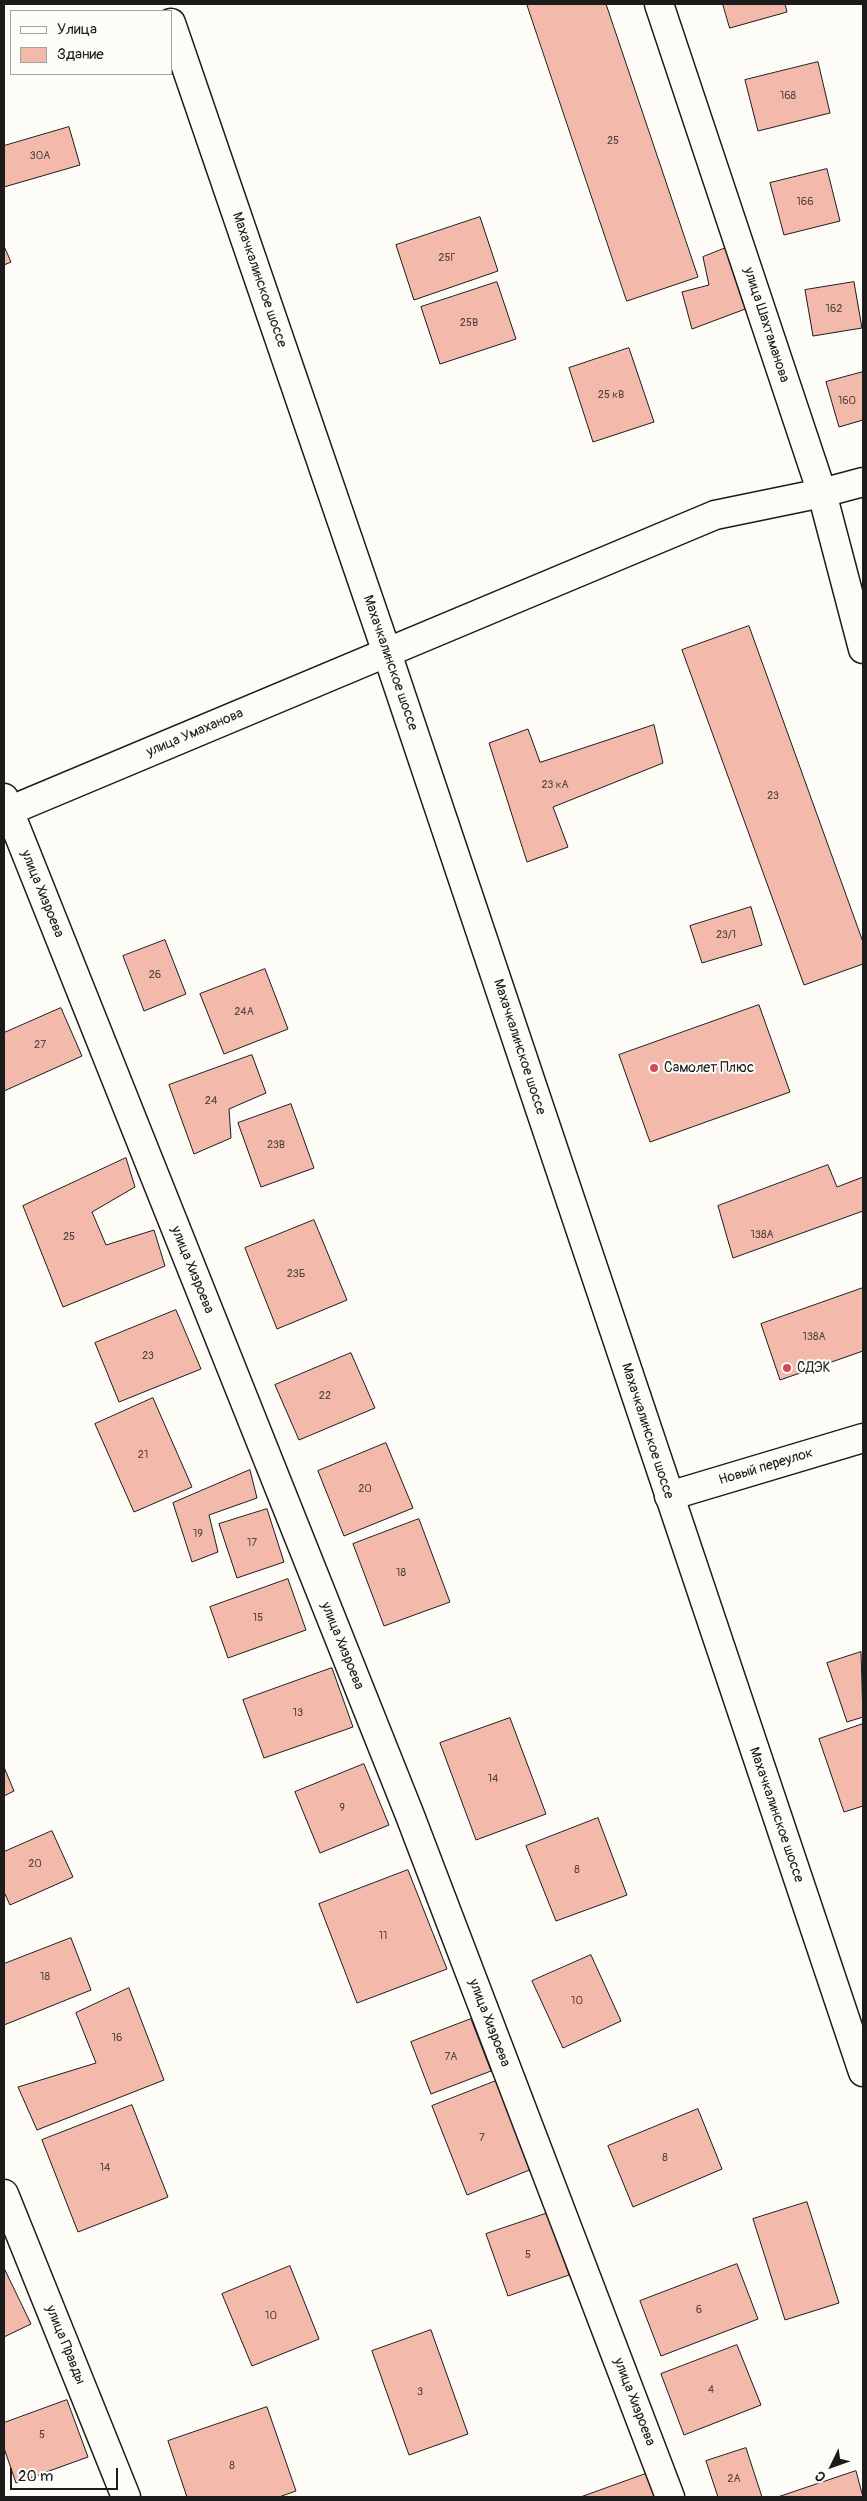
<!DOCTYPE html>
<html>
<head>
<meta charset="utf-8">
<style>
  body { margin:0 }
  #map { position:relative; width:867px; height:2501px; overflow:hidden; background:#fdfcf7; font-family:Pangolin,sans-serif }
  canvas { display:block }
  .frame { position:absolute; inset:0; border:5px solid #1c1c1c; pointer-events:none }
  .legend { position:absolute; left:10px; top:10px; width:162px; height:65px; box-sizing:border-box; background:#fdfcf7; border:1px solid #a3a29f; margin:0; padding:6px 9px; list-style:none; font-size:15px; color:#1c1c1c }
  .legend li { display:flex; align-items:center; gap:10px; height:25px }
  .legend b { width:25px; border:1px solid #a3a29f }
  .north { position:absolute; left:807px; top:2441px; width:50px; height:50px; -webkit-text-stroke:4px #fdfcf7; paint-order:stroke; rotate:228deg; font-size:14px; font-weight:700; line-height:20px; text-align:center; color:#1c1c1c }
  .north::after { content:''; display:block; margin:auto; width:18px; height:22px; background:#1c1c1c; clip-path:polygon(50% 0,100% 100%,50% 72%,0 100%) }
  .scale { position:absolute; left:10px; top:2468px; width:108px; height:22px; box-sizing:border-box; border:2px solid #1c1c1c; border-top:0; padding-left:6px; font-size:15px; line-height:18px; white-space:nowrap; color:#1c1c1c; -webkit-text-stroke:4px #fdfcf7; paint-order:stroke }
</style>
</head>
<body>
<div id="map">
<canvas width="867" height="2501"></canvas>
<div class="frame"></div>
<ul class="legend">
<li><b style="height:6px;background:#fdfcf7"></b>Улица</li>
<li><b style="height:14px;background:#f3baab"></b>Здание</li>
</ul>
<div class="north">С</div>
<div class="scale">20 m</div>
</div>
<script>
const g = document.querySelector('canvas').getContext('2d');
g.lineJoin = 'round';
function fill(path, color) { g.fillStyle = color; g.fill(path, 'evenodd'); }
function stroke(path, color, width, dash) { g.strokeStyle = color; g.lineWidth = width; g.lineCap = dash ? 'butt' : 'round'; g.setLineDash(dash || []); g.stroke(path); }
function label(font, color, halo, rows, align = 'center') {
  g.font = font + ' Pangolin,sans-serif'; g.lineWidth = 4; g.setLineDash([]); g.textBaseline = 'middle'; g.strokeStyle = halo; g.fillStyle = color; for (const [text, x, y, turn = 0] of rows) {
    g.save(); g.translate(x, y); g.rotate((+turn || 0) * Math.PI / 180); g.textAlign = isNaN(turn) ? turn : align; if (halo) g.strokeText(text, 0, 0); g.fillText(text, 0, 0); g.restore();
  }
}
const building = new Path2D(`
  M527,4H606L698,277L627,301Z
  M723,4H785L787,12L730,28Z
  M818,62L830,113L758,131L745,80Z
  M69,127L80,165L4,187V146Z
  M827,169L840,221L784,235L770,183Z
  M480,217L498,271L414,300L396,245Z
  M4,246L11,262L4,265Z
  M731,246L748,308L692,329L682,292L709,285L703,257Z
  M497,282L516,339L440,364L421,307Z
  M854,282L862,328L813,336L805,290Z
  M629,348L654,422L593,442L569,368Z
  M863,372V420L839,427L826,382Z
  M749,626L863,942V964L804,985L682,650Z
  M654,725L663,763L553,807L568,847L527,862L489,743L528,729L540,762Z
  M751,907L762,945L702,963L690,926Z
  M165,940L186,994L144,1011L123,956Z
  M265,969L288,1029L224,1054L200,994Z
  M759,1005L790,1092L650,1142L619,1055Z
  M61,1008L82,1056L4,1091V1033Z
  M252,1055L266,1093L229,1109L231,1138L194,1154L169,1085Z
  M291,1104L314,1168L261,1187L238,1123Z
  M126,1158L135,1187L92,1212L106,1245L154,1230L165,1266L63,1307L23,1206Z
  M828,1165L837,1187L863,1177V1211L733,1258L718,1206Z
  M314,1220L347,1300L277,1329L245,1248Z
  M863,1288V1351L780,1380L761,1324Z
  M176,1310L201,1369L119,1402L95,1343Z
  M351,1353L375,1408L299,1440L275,1385Z
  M153,1398L192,1487L134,1512L95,1424Z
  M386,1443L413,1508L344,1536L318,1471Z
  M250,1470L257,1498L209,1515L218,1552L192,1562L173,1503Z
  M267,1509L284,1562L237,1578L219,1524Z
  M419,1519L450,1602L384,1626L353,1544Z
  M288,1579L306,1630L228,1658L210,1607Z
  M861,1652L863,1717L847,1722L827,1663Z
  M332,1668L353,1727L264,1758L243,1700Z
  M510,1718L546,1814L476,1840L440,1743Z
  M863,1724V1806L844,1812L819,1739Z
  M364,1764L389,1825L320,1853L295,1792Z
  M4,1767L14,1791L4,1796Z
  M598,1818L627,1895L556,1921L526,1846Z
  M52,1831L73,1877L10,1905L4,1892V1852Z
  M408,1870L447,1969L357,2003L319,1904Z
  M71,1938L91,1990L4,2025V1964Z
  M591,1955L621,2021L563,2048L532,1981Z
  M129,1988L164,2080L37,2130L18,2087L96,2063L76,2013Z
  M471,2019L491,2071L431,2094L411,2042Z
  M496,2081L532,2169L467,2195L432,2106Z
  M132,2105L168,2197L78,2232L42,2140Z
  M698,2109L722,2169L633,2207L608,2146Z
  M807,2202L839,2303L785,2320L753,2219Z
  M548,2213L569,2275L508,2296L486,2234Z
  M737,2264L758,2319L661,2356L640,2301Z
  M290,2266L319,2339L252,2366L222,2294Z
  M4,2268L31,2324L4,2337Z
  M431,2330L468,2434L409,2455L372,2351Z
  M737,2345L761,2405L684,2435L661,2374Z
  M67,2400L88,2457L16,2483L4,2448V2423Z
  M267,2407L296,2491L279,2497H187L168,2441Z
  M746,2448L762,2497H718L706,2461Z
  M856,2471L863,2497H778Z
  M651,2472L660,2497H581Z`);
const minor = new Path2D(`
  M659,4L822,493L863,649
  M4,798L409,1813L670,2497
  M4,813L715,515L822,493L863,482
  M669,1496L863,1438
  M4,2194L126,2497`);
const trunk = new Path2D(`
  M171,23L387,653L863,2072`);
const markers = [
  [654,1068,5,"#d1495b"],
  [787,1368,5,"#d1495b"]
];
const numberNames = [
  ["168",788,96],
  ["25",613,141],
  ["30А",40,156],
  ["166",805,202],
  ["25Г",447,258],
  ["162",834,309],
  ["25В",469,323],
  ["25 кВ",611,395],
  ["160",847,401],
  ["23 кА",555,785],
  ["23",773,796],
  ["23/1",726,935],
  ["26",155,975],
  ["24А",244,1012],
  ["27",40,1045],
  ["24",211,1101],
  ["23В",276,1145],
  ["138А",762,1235],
  ["25",69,1237],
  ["23Б",296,1274],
  ["138А",814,1337],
  ["23",148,1356],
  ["22",325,1396],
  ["21",143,1455],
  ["20",365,1489],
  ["19",198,1534],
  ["17",252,1543],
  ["18",401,1573],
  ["15",258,1618],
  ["13",298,1713],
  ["14",493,1779],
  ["9",342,1808],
  ["20",35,1864],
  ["8",577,1870],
  ["11",383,1936],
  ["18",45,1977],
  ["10",577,2001],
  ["16",117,2038],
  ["7А",451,2057],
  ["7",482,2138],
  ["8",665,2158],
  ["14",105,2168],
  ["5",528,2255],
  ["6",699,2310],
  ["10",271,2316],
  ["4",711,2390],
  ["3",420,2392],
  ["5",42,2435],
  ["8",232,2466],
  ["2А",734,2479]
];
const streetNames = [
  ["Махачкалинское шоссе",259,280,71],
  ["улица Шахтаманова",766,325,72],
  ["Махачкалинское шоссе",390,663,71],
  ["улица Умаханова",195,733,-23],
  ["улица Хизроева",42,894,68],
  ["Махачкалинское шоссе",519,1047,72],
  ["улица Хизроева",192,1270,68],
  ["Махачкалинское шоссе",647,1431,72],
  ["Новый переулок",766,1467,-17],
  ["улица Хизроева",342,1646,68],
  ["Махачкалинское шоссе",776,1815,71],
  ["улица Хизроева",489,2023,69],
  ["улица Правды",65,2345,68],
  ["улица Хизроева",634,2402,69]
];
const poiNames = [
  ["Самолет Плюс",664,1068],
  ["СДЭК",797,1368]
];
fill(building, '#f3baab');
stroke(building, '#1c1c1c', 1);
stroke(minor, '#1c1c1c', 31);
stroke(trunk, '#1c1c1c', 31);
stroke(minor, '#fdfcf7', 28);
stroke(trunk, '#fdfcf7', 28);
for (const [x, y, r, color] of markers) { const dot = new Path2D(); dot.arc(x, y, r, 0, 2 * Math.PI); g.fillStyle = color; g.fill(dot); stroke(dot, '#fdfcf7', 2); }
label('11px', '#524440', null, numberNames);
label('14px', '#1c1c1c', '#fdfcf7', streetNames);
label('14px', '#1c1c1c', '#fdfcf7', poiNames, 'left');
</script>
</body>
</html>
